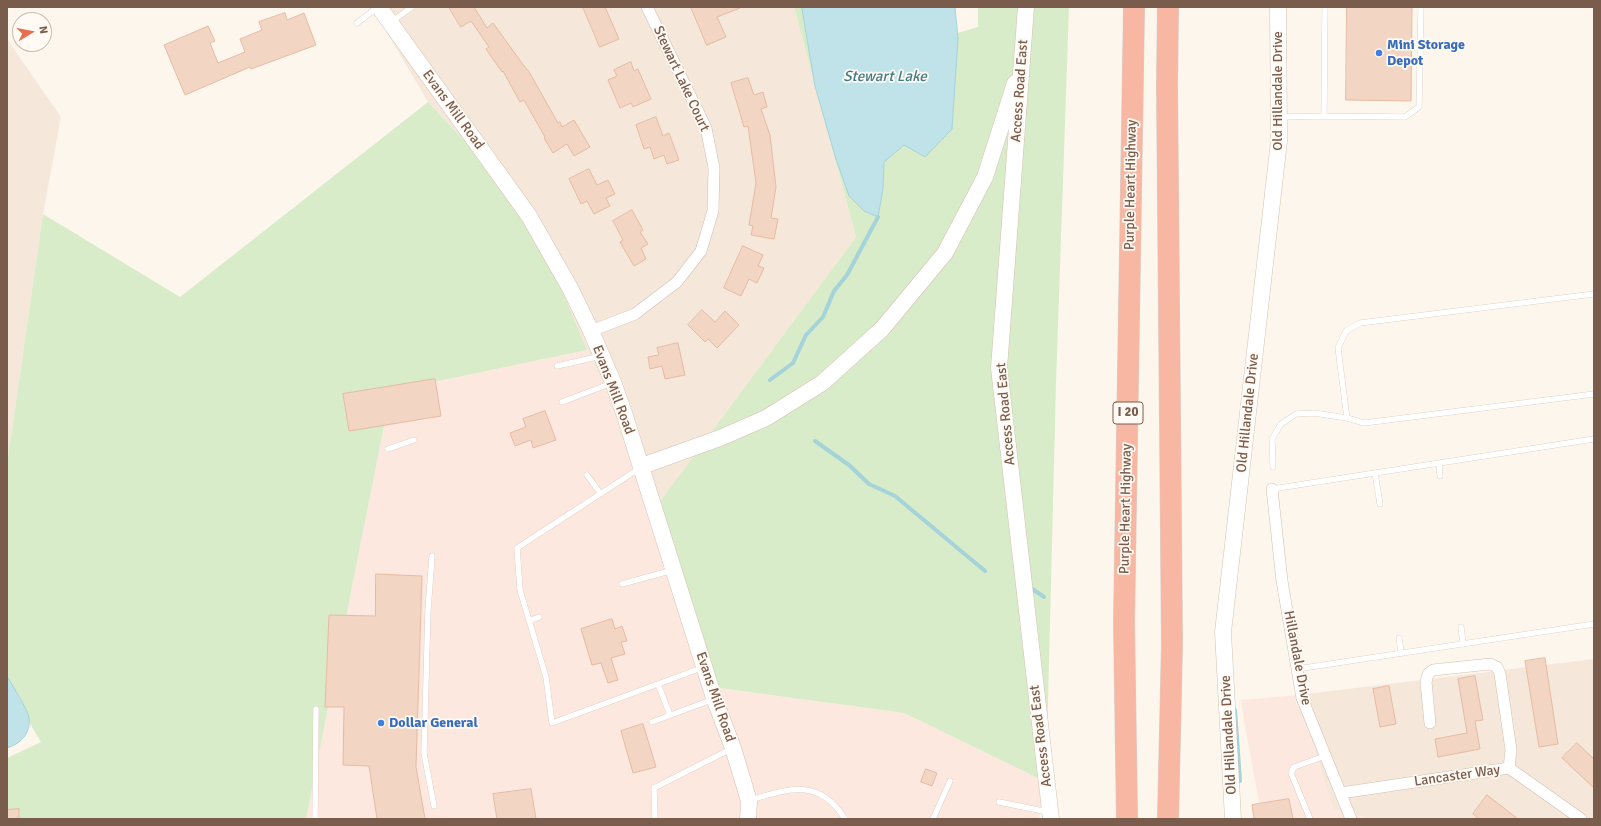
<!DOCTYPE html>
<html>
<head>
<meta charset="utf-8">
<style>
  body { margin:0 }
  #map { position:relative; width:1601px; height:826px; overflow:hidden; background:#fdf6ec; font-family:Signika,sans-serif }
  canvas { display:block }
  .frame { position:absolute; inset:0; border:8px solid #7a5c4d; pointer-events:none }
  .north { position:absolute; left:12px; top:12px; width:40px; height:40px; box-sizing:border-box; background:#fffaf3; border:1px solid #cabbb1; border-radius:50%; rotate:80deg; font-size:11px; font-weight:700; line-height:16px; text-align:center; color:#7a5c4d }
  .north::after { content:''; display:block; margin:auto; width:14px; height:18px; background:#e76f51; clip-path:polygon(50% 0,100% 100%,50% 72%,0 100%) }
</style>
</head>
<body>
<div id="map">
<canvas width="1601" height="826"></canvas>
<div class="frame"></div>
<div class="north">N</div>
</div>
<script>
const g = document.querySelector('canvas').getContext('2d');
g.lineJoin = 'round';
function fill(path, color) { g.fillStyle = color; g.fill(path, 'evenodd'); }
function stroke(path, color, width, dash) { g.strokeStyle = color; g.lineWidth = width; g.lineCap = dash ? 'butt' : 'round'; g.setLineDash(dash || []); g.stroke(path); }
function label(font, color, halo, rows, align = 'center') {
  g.font = font + ' Signika,sans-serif'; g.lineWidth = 3.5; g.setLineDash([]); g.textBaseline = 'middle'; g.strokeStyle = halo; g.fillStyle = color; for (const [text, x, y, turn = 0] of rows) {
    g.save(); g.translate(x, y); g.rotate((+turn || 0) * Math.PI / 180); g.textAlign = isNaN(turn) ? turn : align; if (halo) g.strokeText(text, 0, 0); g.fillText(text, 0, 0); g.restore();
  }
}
const residential = new Path2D(`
  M372,7H794L856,237L658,504L587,350L550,262L499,177L428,102Z
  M7,39L61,117L43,214L7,464Z
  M1594,659V819H1372L1333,810L1298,695Z`);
const commercial = new Path2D(`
  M587,350L658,504L719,688L904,713L1046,782L1039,819H306L391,391Z
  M1298,695L1333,810L1372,819H1261L1259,803L1245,726L1241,700Z`);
const green = new Path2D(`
  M794,7H910L917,45L978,27V7H1069L1056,383L1046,782L904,713L719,688L658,504L856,237Z
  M428,102L499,177L550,262L587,350L391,391L306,819H7V758L41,742L7,686V464L43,214L180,297Z`);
const water = new Path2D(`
  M802,7H955L958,39L952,129L925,157L904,145L884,162L883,189L878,217L864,211L849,196L835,156L815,86Z
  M7,676C12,685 28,710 29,718C31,734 20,744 7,748Z`);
const stream = new Path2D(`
  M770,380L793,363L806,335L823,317L834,291L847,275L878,217
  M815,441L849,465L869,484L895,496L985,571
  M1031,588L1044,597
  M1235,710L1240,781`);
const building = new Path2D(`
  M449,7H474L487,28L493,23L527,70H528L558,123L560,122L562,127L574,120L590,147L574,156L567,144L553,153L544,138L545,137L524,100L520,102L503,71L502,72L486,49L489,47L471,21L461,27Z
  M583,7H605L619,39L600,47Z
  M691,7H740V8L717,17L726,37L707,45Z
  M1347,7H1412L1411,101L1346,100Z
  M285,13L287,20L304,13L316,45L251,69L250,67L185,95L164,45L208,26L215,41L210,43L218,63L245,52L240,39L262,30L259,22Z
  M631,62L634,71L638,69L651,99L633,107L631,103L620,108L608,80L617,76L614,70Z
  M748,78L754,95L763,92L767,107L761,109L770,135L776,187L771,218L778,219L774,239L751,235L753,226L749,225L756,183L748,126L744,127L731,83Z
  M656,117L663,136L669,133L679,160L667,164L664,155L654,159L650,147L644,149L636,125Z
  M589,169L597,185L608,180L615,194L606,198L610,206L594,214L587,201L581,204L569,179Z
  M632,210L643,230L640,232L648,244L641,248L646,259L634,266L620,242L623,240L613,221Z
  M743,246L763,255L758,266L764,268L757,283L749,279L741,296L724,288Z
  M702,310L715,322L725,311L739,325L717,348L708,339L705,342L688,325Z
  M678,343L685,375L665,379L662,366L650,369L648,357L659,355L657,348Z
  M435,379L441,416L349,431L343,394Z
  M545,411L556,440L533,448L531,440L515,446L510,433L526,427L523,419Z
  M376,574L422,576L416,767L425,819H377L369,766L343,765L344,707H325L329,615L375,616Z
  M612,619L615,629L622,626L627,641L621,642L625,654L611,658L618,680L608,683L601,663L592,665L581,629Z
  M1545,658L1558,744L1539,747L1525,661Z
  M1475,676L1483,720L1475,721L1480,749L1438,757L1435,739L1467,733L1458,679Z
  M1389,686L1396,724L1380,727L1373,689Z
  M643,724L656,767L633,773L621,731Z
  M1577,743L1594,759V788L1562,758Z
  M926,769L937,773L932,786L921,782Z
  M531,789L536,819H497L493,794Z
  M1487,795L1518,819H1479L1473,814Z
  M1289,799L1293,819H1254L1252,805Z
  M19,809V819H7V810Z`);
const lane = new Path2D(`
  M391,22L412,7
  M357,23L378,7
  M1324,116L1405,117L1419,107L1421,7
  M1281,117L1324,116L1325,7
  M1594,294L1360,323L1346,331L1338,348L1347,418L1364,423L1594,394
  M557,366L601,356
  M562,402L612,383
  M388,449L414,440
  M1439,463L1440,476
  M1273,467L1272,439L1281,424L1296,414L1314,413L1347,418
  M640,468L517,548L520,590L546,677L552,723L658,684
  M1375,473L1380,504
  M587,475L600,493
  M1272,489L1594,439
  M432,556L428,610L424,753L434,806
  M622,584L673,570
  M529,621L539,617
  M1461,627L1463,643
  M1399,638L1401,652
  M1297,669L1594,624
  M670,715L658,684L704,667
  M652,722L714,699
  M751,800C790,788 820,778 845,819
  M999,802L1048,812
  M315,819L316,709
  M655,819L654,788L731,749
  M933,819L950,781
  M1310,819L1291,773L1294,767L1325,756`);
const street = new Path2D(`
  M591,331L635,314L677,282L701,251L713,211L714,168L706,128L647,7
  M1272,489L1282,581L1302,698L1351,819
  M1430,723L1426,682L1428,674L1433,670L1490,664L1497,667L1500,674L1511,750L1509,768
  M1341,793L1509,768L1581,819`);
const secondary = new Path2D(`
  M379,7L529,216L570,288L591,331L613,382L624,413L714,698L733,748L749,801L748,819
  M1026,7L999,368L1051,819
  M642,466L720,438L766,418L822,383L882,329L945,253L985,177L1015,83
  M1233,819L1223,632L1279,141L1278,7`);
const highway = new Path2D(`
  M1168,7L1167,84L1172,644L1168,819
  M1127,819L1124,621L1134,7`);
const markers = [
  [1379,53,4,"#3f7fe0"],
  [381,723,4,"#3f7fe0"]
];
const shields = [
  [1128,413,30]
];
const shieldNames = [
  ["I 20",1128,413]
];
const shopNames = [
  ["Mini Storage",1387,45],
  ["Depot",1387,61],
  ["Dollar General",389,723]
];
const streetNames = [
  ["Stewart Lake Court",681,79,65],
  ["Access Road East",1020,91,-86],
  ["Old Hillandale Drive",1278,91,-90],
  ["Evans Mill Road",453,110,54],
  ["Purple Heart Highway",1131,185,-89],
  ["Evans Mill Road",613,390,69],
  ["Old Hillandale Drive",1248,413,-84],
  ["Access Road East",1006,414,-95],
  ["Purple Heart Highway",1126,509,-89],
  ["Hillandale Drive",1297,658,79],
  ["Evans Mill Road",715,697,71],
  ["Old Hillandale Drive",1229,735,-93],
  ["Access Road East",1041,736,-97],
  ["Lancaster Way",1457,776,-8]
];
const waterNames = [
  ["Stewart Lake",885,77]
];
fill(residential, '#f5e8da');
fill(commercial, '#fde8e0');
fill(green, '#d8ecc9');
fill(water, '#bfe3e8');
stroke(water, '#a5d3da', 1);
stroke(stream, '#a5d3da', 4);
fill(building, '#f3d5c3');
stroke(building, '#e6bba3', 1);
stroke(lane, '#d1beb0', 6);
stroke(street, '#d1beb0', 12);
stroke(secondary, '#d6c0b0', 17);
stroke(highway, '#dad1cd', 22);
stroke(lane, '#fff', 5.5);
stroke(street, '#fff', 11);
stroke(secondary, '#fff', 16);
stroke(highway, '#f7b7a3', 21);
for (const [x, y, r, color] of markers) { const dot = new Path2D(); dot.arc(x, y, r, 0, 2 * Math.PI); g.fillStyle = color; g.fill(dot); stroke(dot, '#fffaf3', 1.5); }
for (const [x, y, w] of shields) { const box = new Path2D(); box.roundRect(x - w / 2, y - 11, w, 22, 3); g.fillStyle = '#fffaf3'; g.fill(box); stroke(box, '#7a5c4d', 1); }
label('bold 13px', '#7a5c4d', null, shieldNames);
label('bold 14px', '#366cbe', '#fffaf3', shopNames, 'left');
label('14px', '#7a5c4d', '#fffaf3', streetNames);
label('italic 15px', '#437c86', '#fffaf3', waterNames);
</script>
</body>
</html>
